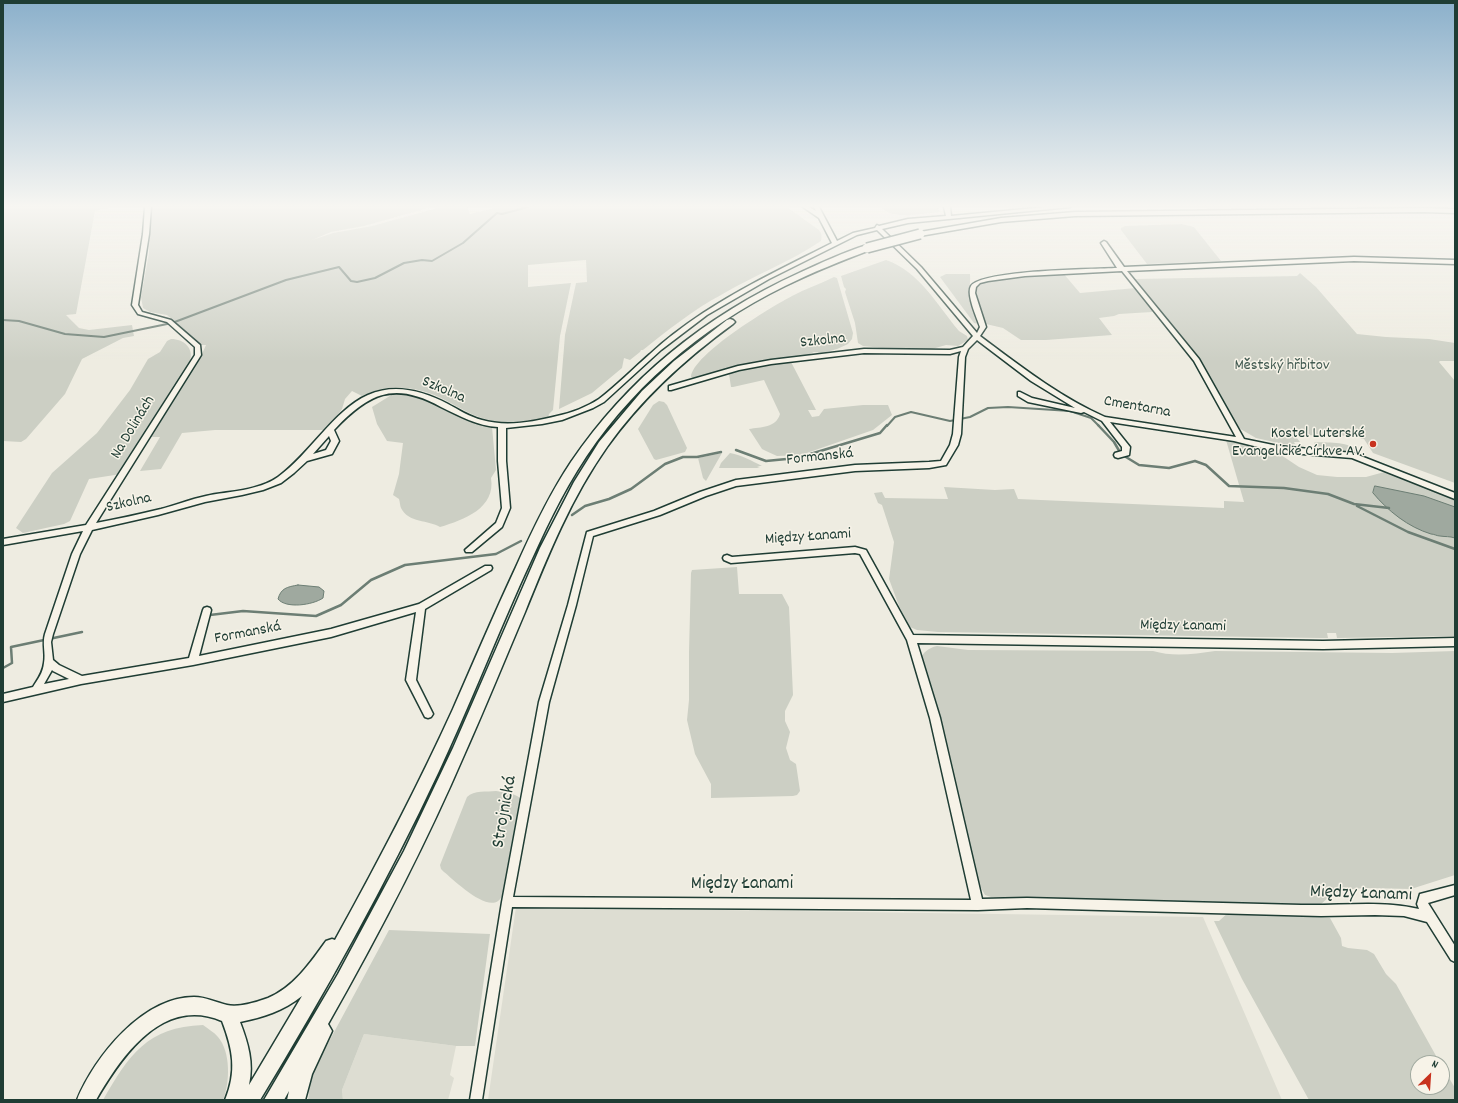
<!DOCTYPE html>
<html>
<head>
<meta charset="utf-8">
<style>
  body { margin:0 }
  #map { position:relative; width:1458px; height:1103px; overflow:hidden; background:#eeece1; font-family:Dekko,sans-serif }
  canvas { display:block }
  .frame { position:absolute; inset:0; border:4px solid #1f3d34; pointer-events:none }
  .north { position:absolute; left:1410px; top:1055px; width:40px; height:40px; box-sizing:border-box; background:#f7f3e8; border:1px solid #a1aaa0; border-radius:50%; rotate:25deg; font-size:11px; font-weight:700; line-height:16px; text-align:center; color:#1f3d34 }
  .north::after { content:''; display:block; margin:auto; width:14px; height:18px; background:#c8321e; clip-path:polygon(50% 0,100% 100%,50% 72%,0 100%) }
</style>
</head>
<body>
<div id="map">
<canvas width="1458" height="1103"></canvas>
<div class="frame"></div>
<div class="north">N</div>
</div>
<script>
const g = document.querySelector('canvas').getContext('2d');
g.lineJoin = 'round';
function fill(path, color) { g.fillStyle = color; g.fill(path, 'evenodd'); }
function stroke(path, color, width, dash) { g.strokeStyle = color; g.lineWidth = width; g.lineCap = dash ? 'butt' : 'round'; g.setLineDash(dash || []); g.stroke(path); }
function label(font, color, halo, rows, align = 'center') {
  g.font = font + ' Dekko,sans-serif'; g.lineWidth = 3; g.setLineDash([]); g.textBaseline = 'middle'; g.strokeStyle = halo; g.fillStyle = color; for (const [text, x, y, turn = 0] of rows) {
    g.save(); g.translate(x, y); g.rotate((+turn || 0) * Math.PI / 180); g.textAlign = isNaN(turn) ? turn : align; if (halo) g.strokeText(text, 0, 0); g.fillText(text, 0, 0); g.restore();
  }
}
const built = new Path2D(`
  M516,907L1203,917L1282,1100H488Z
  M364,1034L456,1046L450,1075L454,1078L448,1100H343L342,1090Z`);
const green = new Path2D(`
  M3,207H112L95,211L76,314L66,315L79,328L89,330L132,325L134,336L123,338L82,359L65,394L26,439L21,442L3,441Z
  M150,207H432L364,226L331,232L312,240L333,233L372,226L441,207H467L470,214L499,207H787L819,230C822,234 822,236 821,241C790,262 753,276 721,295C693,310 668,330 643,350H641L640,352L630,360L624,358L622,368L592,393L559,409L565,335L576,283L587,282L586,260L528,265V287L571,283L560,336L553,410L549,414L548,418C530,420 511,425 493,421C476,418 460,408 445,400C419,386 389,383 362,396L352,391L345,399L342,409L326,430H215L182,433L161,469L140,471L160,437H148L202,354L206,345H201L167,315L150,312L143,308L141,297L149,253Z
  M882,207H937L940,212C926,213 891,221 882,207Z
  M1182,224L1194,227L1221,261L1147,264L1121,230V228L1125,226Z
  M886,260C919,271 938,306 959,331L967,336L968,340L958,346L946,345L932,349L882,348L863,346L858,343L855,323L845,292L846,289L844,287L841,276Z
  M1063,273L1080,293L1136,288L1153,308L1152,312L1119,314L1114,316L1099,318L1112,335L1046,340H1021L1003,328L986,324L974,293C976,287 979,284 985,282C1006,274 1041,275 1063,273Z
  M1300,273L1316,287L1357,334L1386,337L1429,339L1455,343V361H1440L1439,362L1455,381V483L1373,453L1364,439H1361L1359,436L1298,435L1296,437L1300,442H1294L1295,444H1283L1256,438L1237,427L1233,423L1196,354L1135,279L1297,276Z
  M946,274H970C971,282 968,291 970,297C972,306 979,314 978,324L974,323L940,277Z
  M834,277L837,278L853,333L852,339L848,344L837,349L822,353L814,352L805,356L753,362L695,379L691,377C693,354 771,307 792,296C805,289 820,284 834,277Z
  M171,339C184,339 194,348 190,361L121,474L89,479L70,521L64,524L23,533L16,528L52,473L97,433L130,390L148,359L160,352L167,341Z
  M791,362L816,410H808L812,417L819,416L824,409L863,405H888L892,415L873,430L801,455L777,456L766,451L762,449L749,429C761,427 776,428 780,414L764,380L733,387H731L729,374L738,370Z
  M393,394L418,396L477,423L492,427L496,470L491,478C496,508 464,520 440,527C429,520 408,523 401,508C400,506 400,502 399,499L393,495L399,474L403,443L387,441L377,424L372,407Z
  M659,401L664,402L667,405L687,448L685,452L656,460L654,459L638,429L653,405Z
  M1226,440L1275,451L1299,467L1317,475L1337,477H1366L1388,471L1455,498V636L1337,638L1336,633H1327L1328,638H1320L938,632L917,630L910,627L899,606L889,579L894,542L882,505L878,503L874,493L882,492L885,498L948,499L944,487L995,490L1014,489L1018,499L1224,508V501L1244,502Z
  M1316,442C1331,443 1348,441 1360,452L1316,449L1314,443Z
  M722,453L706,481L703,478L698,458Z
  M730,453C742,455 752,461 762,466H757L760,467L757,468H719L721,463Z
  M737,567L739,594H782L789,607L793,695L785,711V721L790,732L786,748L790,760L796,764L800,791L797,795L793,796L711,798V784L695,754L687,720L689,700V652L691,573L692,570Z
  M937,646L968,650L1153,651C1173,657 1194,654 1215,651L1392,653L1455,651V875L1411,889L1365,888L1342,890L1331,895L1319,906L1033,900L991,897L985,895L974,875L951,760L920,659C924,652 928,648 937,646Z
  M496,791C504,792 514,793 520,798L502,896C492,918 454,880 444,872L441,869L440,865L467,797C474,790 487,792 496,791Z
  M1229,912L1330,918L1341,938L1342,946L1348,948L1367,950L1374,954L1386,974L1396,984L1440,1063H1418V1087H1442V1066L1455,1088V1100H1309L1242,979L1214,921H1219Z
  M389,930L490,934L475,1046H456L364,1034L342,1090L343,1100H308L311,1075Z
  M203,1025C208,1029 214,1032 218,1037C231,1052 230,1083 223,1100H103C129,1055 147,1027 203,1025Z`);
const water = new Path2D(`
  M1375,486L1424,496L1455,507V538C1449,536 1446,537 1440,536C1437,536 1434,534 1431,534C1408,527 1388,511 1373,493Z
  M298,585L319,587L324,591L323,598C313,605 286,609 278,599C281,588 287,587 298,585Z`);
const streamFar1 = new Path2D(`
  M3,320L19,321L65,334L104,337L172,323L286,280L339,267L351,281L357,282L375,278L404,263L422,260L432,261L463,243L497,213L502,214L528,207
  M887,426L895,417L911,412L950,421L970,417L988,408L1008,407L1070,411L1091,418L1099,426`);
const stream = new Path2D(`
  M1098,425L1114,442L1121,454L1139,465L1169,468L1195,461L1206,465L1229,486L1284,488L1328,494L1354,504L1389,508
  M736,450L766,461L797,458L880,433L887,425
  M1357,506L1408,532L1455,549
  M572,515L585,506L609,499L631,489L665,464L683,457H697L721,452
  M210,615L243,611L316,616L341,605L371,580L405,565L496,554L521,541
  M3,668L12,663L11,647L82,632`);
const minor = new Path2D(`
  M145,207H151L149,234L138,305L142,312L171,320L200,345L201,355L96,523C118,519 140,514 161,509C176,505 191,499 206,496C229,491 258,491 278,477C309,455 335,409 368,395C395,383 423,391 448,404C459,410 470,417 482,420C506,427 533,422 557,416C571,413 587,407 599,399C616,386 634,368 650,354C666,339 685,325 703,313C744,286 789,265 832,243L819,218L803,207H809L816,211L814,207H819L837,241L853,233L875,228L877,225L879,226L908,219L946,216L944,207H950L951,216L1046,207H1070L908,223L882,229L921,267L977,333L980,327C977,318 966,294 971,286C981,270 1094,269 1117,268L1101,243L1104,241L1106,242L1124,267L1354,257L1455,260V264L1354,261L1127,271L1199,359L1244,439L1278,446L1353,453L1455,493V499L1352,458L1278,452L1234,441L1110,422L1130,447L1129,455L1118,458L1115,457L1114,455L1115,453L1122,451V447L1102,421L1084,412L1081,413L1028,402L1018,396V392H1020L1032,398L1075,408L1031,381L977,340L968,349L965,357L961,434L958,445L946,465L929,468L855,471L736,486L706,496L660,515L593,536L576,605L549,702L513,897L971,900L930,718L907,640L860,554L855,553L731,563L724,560L723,558L724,556L727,555L732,557L855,547L866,550L913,635L1323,641L1455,638V646L1323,649L917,643L940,718L982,899L1027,898C1118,900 1209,903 1301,905C1340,906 1381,900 1419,909L1417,904L1420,894L1455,885V895L1428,903L1455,946V962L1451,960L1427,922L1404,916L1375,915L1321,916L1027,908L978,910L512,907L482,1100H470L502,902L539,702L568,605L587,532L654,511L700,492L736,480L855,465L929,462L941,461L950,445L953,434L959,357L961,351L950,354L864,353L771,364L739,370L671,390H669V386L738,366L771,360L864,349L950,350L963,347L973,336L917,269L877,230L857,235L769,279L707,315L661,350L604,402L593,408L562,420L542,424L506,428V461L510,508L502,527L472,552H466L465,550L496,523L502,508L498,461V427C477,426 460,416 441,407C394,381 369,393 334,430L339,441L332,454L307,461L294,473L281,483L263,490L242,495L205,502L158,515L92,530L80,554L53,634L51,642L53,660L59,665L82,676L189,658L203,610L204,608L207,607L210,608L211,610L199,656L331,629L419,604L485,566H491L492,568L491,570L425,609L416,680L433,714L431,717L428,718L425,717L406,680L416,612L331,637L193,665L81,684L3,702V694L33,687C38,679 43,673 44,663C46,653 42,644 45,634L72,554L83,531L3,545V539L86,525L195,355V347L167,322L138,314L132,305L143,234ZM1122,271L1194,361L1236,437L1105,417C1060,397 1020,366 980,336L986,327L975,293L976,287L980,283L988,281L1025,276ZM329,436L331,441L326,450L313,454ZM52,670L53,671L69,679L44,684Z`);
const highway = new Path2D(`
  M1424,208L1455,209V213L1424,212L1075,216L1001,222L920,236L916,234L920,232L1001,218L1075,212Z
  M867,245L870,246L871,248L870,250C841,261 813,272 785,286C701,327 626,391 577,471C554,508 537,548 519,587C492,648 467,711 439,771C386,884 325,993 260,1100H225C237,1071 233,1050 222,1021C163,996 122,1055 96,1100H77C95,1056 143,997 194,997C206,997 215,1002 227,1005C238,1008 257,1002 268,998C294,987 311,962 326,941L332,939L335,940C377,864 417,788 453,709C474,661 494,614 516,567C532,531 549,495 571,462C628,378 707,315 799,273C821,263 844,252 867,245ZM302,996L249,1085C254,1063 248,1043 240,1022C264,1017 283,1011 302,996Z
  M730,319L733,320L735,322L733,324C685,359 642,398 607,447C571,498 548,555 525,612C505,659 486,706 465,753C425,846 378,936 328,1024L332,1031L312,1074L305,1100H287L289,1091L284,1100H264L338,974L404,851L453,748L540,548L574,482L599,442L642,391L674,361L727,320Z`);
const highwayBridge = new Path2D(`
  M867,248L920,234`);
const markers = [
  [1373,444,4,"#c8321e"]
];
const streetNames = [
  ["Szkolna",823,342,-6],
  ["Szkolna",443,391,23],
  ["Cmentarna",1137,408,10],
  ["Na Dolinách",134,428,-59],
  ["Formanská",820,458,-6],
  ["Szkolna",129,504,-13],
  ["Między Łanami",808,538,-4],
  ["Między Łanami",1183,627,1],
  ["Formanská",248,634,-11]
];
const parkNames = [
  ["Městský hřbitov",1282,367]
];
const poiNames = [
  ["Kostel Luterské",1365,435],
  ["Evangelické Církve AV.",1365,453]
];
const nearStreetnames = [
  ["Strojnická",506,812,-80],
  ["Między Łanami",742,885],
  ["Między Łanami",1361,895,2]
];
fill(built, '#ddddd2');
fill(green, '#cccfc4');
fill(water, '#9fa99f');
stroke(water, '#6c7e74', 1);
stroke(streamFar1, '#6c7e74', 2);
stroke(stream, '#6c7e74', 2.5);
stroke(minor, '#1f3d34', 3);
stroke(highway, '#1f3d34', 3);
fill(minor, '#f7f3e8');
fill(highway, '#f7f3e8');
stroke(highwayBridge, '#1f3d34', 12, []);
stroke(highwayBridge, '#f7f3e8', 9);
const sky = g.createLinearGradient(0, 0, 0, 362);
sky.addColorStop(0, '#8bb0cb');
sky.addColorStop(0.57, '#f7f6f2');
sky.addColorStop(1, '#f7f6f200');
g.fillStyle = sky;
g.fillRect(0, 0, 1458, 362);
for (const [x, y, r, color] of markers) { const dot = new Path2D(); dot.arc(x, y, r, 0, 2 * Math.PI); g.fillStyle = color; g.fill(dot); stroke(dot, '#f7f3e8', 1.5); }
label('16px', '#1f3d34', '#f7f3e8', streetNames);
label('16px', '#425a51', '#f7f3e8', parkNames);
label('16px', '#1f3d34', '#f7f3e8', poiNames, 'right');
label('19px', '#1f3d34', '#f7f3e8', nearStreetnames);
</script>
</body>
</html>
